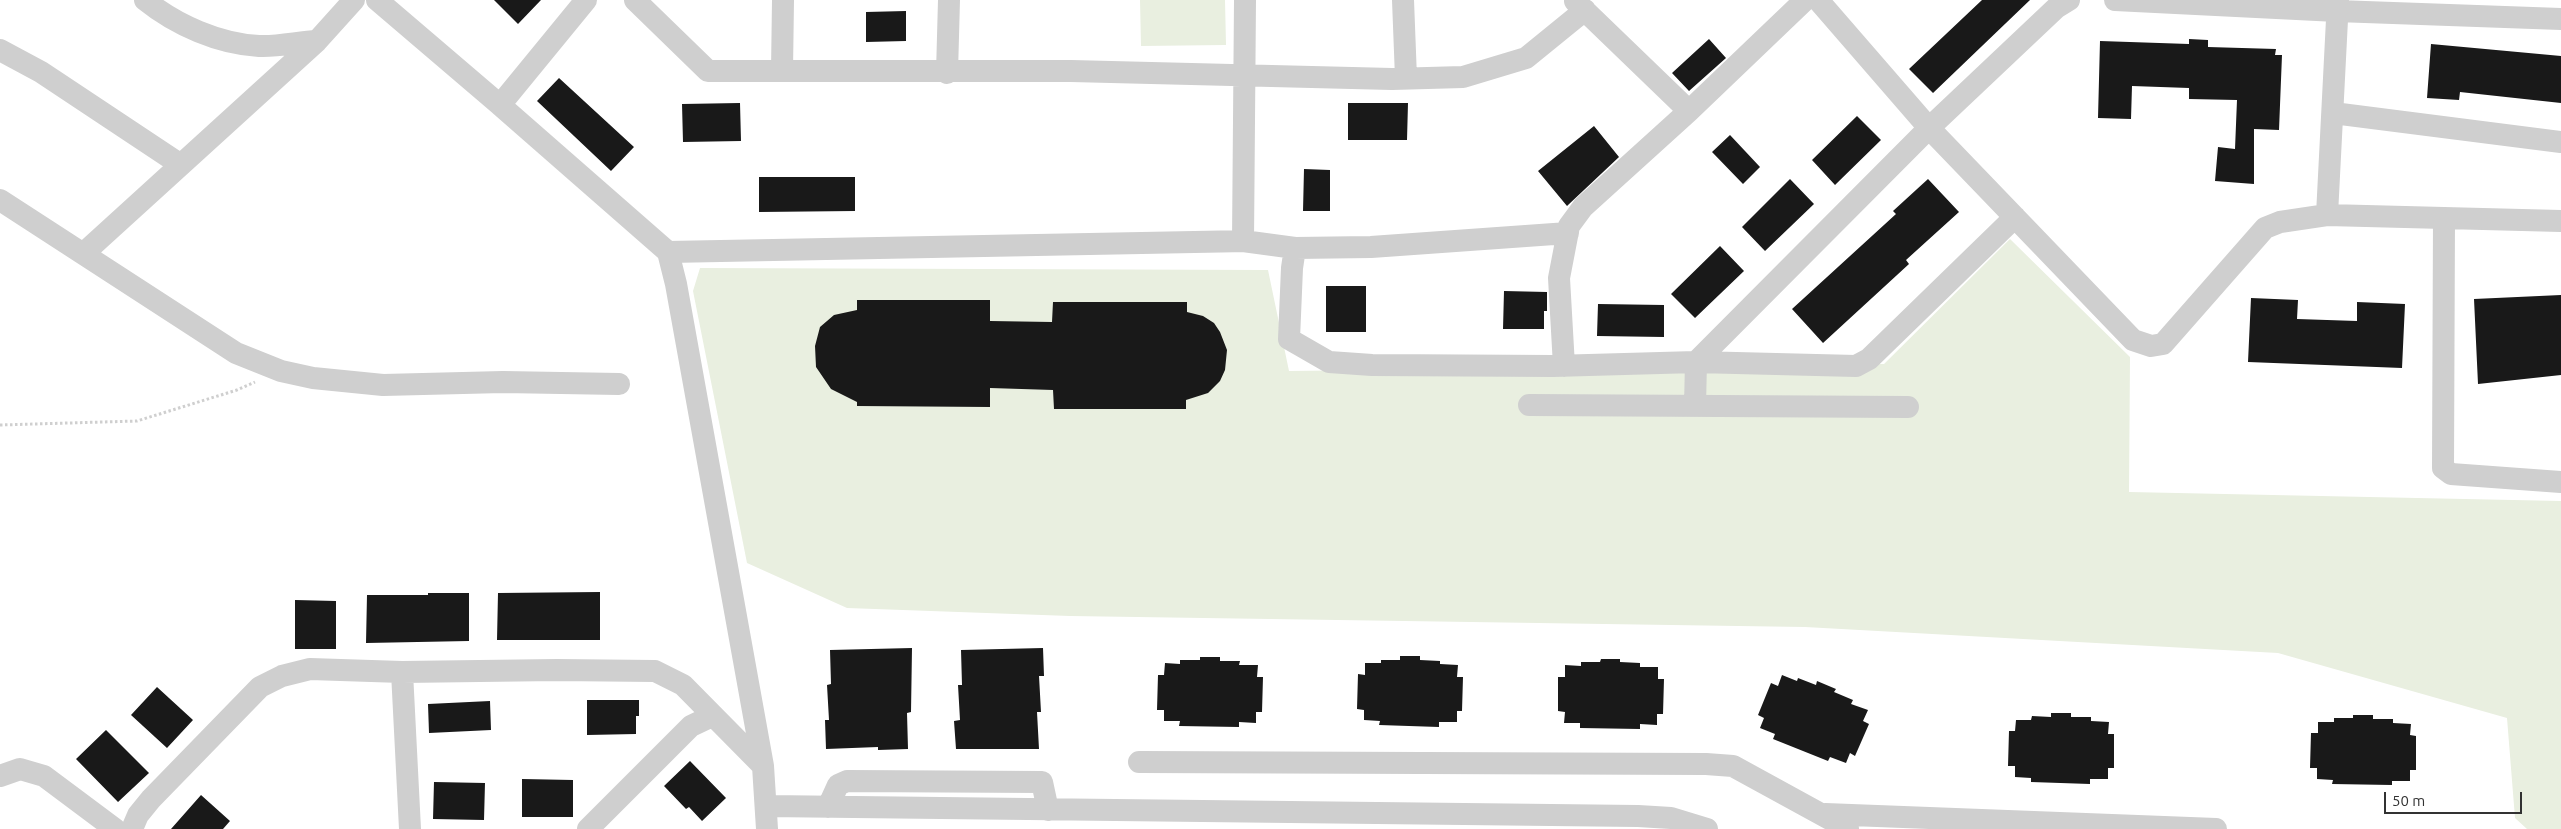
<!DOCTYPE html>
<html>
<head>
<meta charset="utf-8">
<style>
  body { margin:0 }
  #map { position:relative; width:2561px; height:829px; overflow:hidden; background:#fff; font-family:Ubuntu,sans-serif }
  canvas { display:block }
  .scale { position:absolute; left:2384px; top:792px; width:138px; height:22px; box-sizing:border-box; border:2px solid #323232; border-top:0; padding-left:6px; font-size:15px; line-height:18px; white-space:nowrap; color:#323232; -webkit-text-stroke:4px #fff; paint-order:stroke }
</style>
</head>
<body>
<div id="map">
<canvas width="2561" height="829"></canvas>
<div class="scale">50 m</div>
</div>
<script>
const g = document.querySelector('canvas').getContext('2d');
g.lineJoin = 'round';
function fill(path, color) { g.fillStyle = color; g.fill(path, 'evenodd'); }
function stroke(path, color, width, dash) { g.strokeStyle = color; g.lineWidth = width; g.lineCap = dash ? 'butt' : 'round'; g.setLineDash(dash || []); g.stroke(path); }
const green = new Path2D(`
  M1140,0H1225L1226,45L1141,46Z
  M2010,239L2130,357L2129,492L2561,501V829H2527L2515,818L2507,718L2278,653L1805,627L1070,616L847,608L747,563L693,291L700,268L1268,270L1289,371L1884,364Z`);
const building = new Path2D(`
  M494,0H541L518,24Z
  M1982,0H2030L1933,93L1909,69Z
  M906,11V41L866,42V12Z
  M1709,39L1726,58L1689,91L1672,73Z
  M2189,39L2208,40V47L2276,49L2275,55H2282L2279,130L2254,129V184L2215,181L2218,147L2235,149L2237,100L2189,99V88L2132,86L2131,119L2098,118L2100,41L2189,44Z
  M2431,44L2561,56V103L2460,92L2459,100L2427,98Z
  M559,78L634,147L611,171L537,101Z
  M740,103L741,141L683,142L682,104Z
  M1348,103H1408L1407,140H1348Z
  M1857,116L1881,140L1835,185L1812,160Z
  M1594,126L1619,157L1567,206L1538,171Z
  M1730,135L1760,167L1743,184L1712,152Z
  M1304,169L1330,170V211H1303Z
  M759,177H855V211L759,212Z
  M1790,179L1814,204L1765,251L1742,227Z
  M1928,179L1959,212L1906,260L1909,264L1823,343L1792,309L1896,214L1893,211Z
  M1720,246L1744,271L1695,318L1671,294Z
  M1326,286H1366V332H1326Z
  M1504,291L1547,292V311H1544V329H1503Z
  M2561,295V375L2478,384L2474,299Z
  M2251,298L2298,300L2297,319L2357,321V302L2405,304L2402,368L2248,362Z
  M857,300H990V321L1052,322L1053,302H1187V312L1203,316L1214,323L1220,332L1227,350L1225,370L1220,381L1208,393L1186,400V409H1054L1053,390L990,388V407L857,406V402L831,389L816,367L815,346L820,327L834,315L857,310Z
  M1598,304L1664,305V337L1597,336Z
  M600,592V640H497L498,593Z
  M428,593H469V641L366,643L367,595H428Z
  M295,600L336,601V649H295Z
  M912,648L911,712L907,713L908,749L878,750V747L826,749L825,720H829L827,685L831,684L830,650Z
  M1043,648L1044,676H1039L1041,712H1037L1039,749H956L954,721L960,720L958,685H962L961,650Z
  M1400,656H1420V660L1440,661V664L1458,665L1457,677H1463L1462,711H1457V722H1439V727L1379,725L1380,721L1364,720V710L1357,709L1358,674L1365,675V663H1381V660H1400Z
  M1200,657H1220V661H1240L1239,665H1258L1257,677H1263L1262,712H1256V723L1239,722V727L1179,726L1180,721H1164V710H1157L1158,675H1164L1165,663L1180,664V660H1200Z
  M1601,659H1620V662L1640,663V667H1658V679H1664L1663,714H1657V725L1640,724V729L1580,728V723H1564L1565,712L1558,711V677H1565V665L1581,666V662H1600Z
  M1782,675L1797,681L1798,678L1816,685L1817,681L1836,689L1834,692L1853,700L1851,704L1868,710L1863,721L1869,724L1855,756L1850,753L1846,763L1830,757L1828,761L1773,739L1775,734L1760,728L1764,718L1758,715L1771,683L1778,686Z
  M157,687L193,720L167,748L131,715Z
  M587,700H639V716H636V734L587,735Z
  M490,701L491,730L429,733L428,704Z
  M2051,713H2071V717H2091V721L2109,722L2108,734H2114V768H2108V779H2090V784L2031,782V778L2015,777V766H2008L2009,731H2015L2016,720H2031L2032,716L2051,717Z
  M2353,715H2373V719H2393V723L2411,724L2410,735L2416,736V770H2410V781H2392V785L2332,784L2333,780L2317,779V768H2310L2311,733H2318V722H2334V718H2353Z
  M106,730L149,773L118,802L76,759Z
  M690,761L726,798L702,821L689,807L686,809L664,786Z
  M522,779L573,780V817H522Z
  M434,782L485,783L484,820L433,819Z
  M201,795L230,821L223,829H171Z`);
const path = new Path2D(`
  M0,425L137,421L237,390L255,382`);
const minor = new Path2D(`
  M145,0C176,25 219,44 259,46C278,47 298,42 317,41
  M377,0L500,105L586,0
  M635,0L708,71H1071L1392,79L1463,77L1526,58L1585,10
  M1245,0L1243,241L1295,248
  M1403,0L1406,78
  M1818,0L1929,128L2133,340L2151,346L2163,344L2265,228L2280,222L2327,215L2561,221
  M2115,0L2337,11L2561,19
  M1575,1L1689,111
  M0,50L41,72L181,165
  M782,71L783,0
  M947,73L949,0
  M500,105L668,252L676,284L763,766
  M2333,113L2561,142
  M0,200L236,353L281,371L313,378L383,385L503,382L619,384
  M2327,215L2338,0
  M2444,218L2443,468L2451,474L2561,482
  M1568,233L1371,247L1295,248L1292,268L1289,339L1329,362L1372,365L1553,366L1696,362L1929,128L2056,8L2069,0
  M668,252L1247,241
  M84,253L317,41L354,0
  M1564,366L1559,278L1569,226L1583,207L1689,111L1805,0
  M1529,405L1908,407
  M1695,406L1696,362L1856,366L1869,359L2015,217
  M402,672L410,829
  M1139,762L1706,764L1733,766L1848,829
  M0,776L20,769L44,776L115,829
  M767,806L1638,816L1671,818L1707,829
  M828,807L838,785L847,781L1042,782L1048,810
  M1825,814L2216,829
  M132,829L138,815L151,799L260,687L282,676L310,669L402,672L557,670L655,671L683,685L763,766L767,829
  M588,829L691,726L712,716`);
fill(green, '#e9efe0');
fill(building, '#191919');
stroke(path, '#cfcfcf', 3, [2.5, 2.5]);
stroke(minor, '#cfcfcf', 22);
</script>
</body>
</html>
